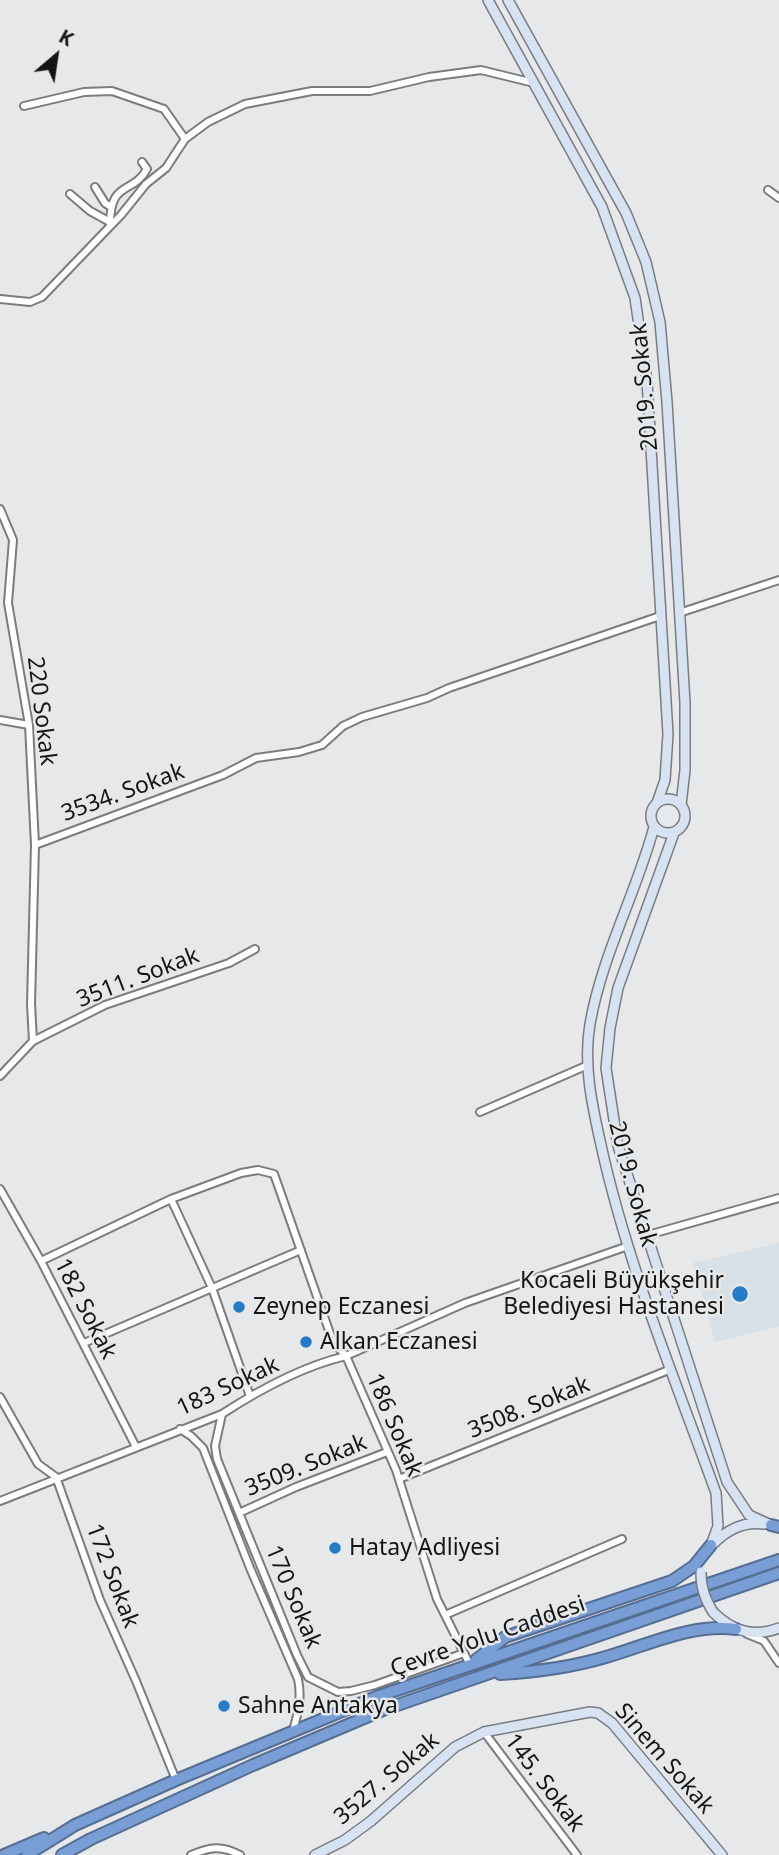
<!DOCTYPE html>
<html>
<head>
<meta charset="utf-8">
<style>
  body { margin:0 }
  #map { position:relative; width:779px; height:1855px; overflow:hidden; background:#e6e8ea; font-family:"Noto Sans",sans-serif }
  canvas { display:block }
  .north { position:absolute; left:21px; top:21px; width:70px; height:70px; -webkit-text-stroke:5px #e6e8ea; paint-order:stroke; rotate:29deg; font-size:19px; font-weight:700; line-height:28px; text-align:center; color:#141515 }
  .north::after { content:''; display:block; margin:auto; width:24px; height:32px; background:#141515; clip-path:polygon(50% 0,100% 100%,50% 72%,0 100%) }
</style>
</head>
<body>
<div id="map">
<canvas width="779" height="1855"></canvas>
<div class="north">K</div>
</div>
<script>
const g = document.querySelector('canvas').getContext('2d');
g.lineJoin = 'round';
function fill(path, color) { g.fillStyle = color; g.fill(path, 'evenodd'); }
function stroke(path, color, width, dash) { g.strokeStyle = color; g.lineWidth = width; g.lineCap = dash ? 'butt' : 'round'; g.setLineDash(dash || []); g.stroke(path); }
function label(font, color, halo, rows, align = 'center') {
  g.font = font + ' "Noto Sans",sans-serif'; g.lineWidth = 5; g.setLineDash([]); g.textBaseline = 'middle'; g.strokeStyle = halo; g.fillStyle = color; for (const [text, x, y, turn = 0] of rows) {
    g.save(); g.translate(x, y); g.rotate((+turn || 0) * Math.PI / 180); g.textAlign = isNaN(turn) ? turn : align; if (halo) g.strokeText(text, 0, 0); g.fillText(text, 0, 0); g.restore();
  }
}
const built = new Path2D(`
  M779,1243V1326L715,1342L693,1263Z`);
const street = new Path2D(`
  M24,106L84,92L112,91L164,109L185,139
  M95,187L105,203L111,207
  M768,190L779,198
  M70,194L90,211L110,222
  M110,225C110,179 133,195 147,169L142,162
  M0,299L30,302L42,297L121,215L146,184L166,168L185,139L208,122L245,104L312,91H370L429,77L481,70L534,83
  M0,509L13,540L8,603L29,725L35,845L31,1004L33,1041
  M679,613L779,580
  M0,720L29,725
  M35,845L223,775L256,758L299,752L322,745L343,726L362,717L427,698L449,688L660,616
  M0,1076L33,1041L105,1005L229,963L255,949
  M480,1112L588,1065
  M0,1189L41,1261L136,1447
  M171,1199L212,1288L250,1396
  M648,1235L779,1198
  M41,1261L171,1199L241,1173L258,1170L274,1174L333,1342L346,1356L396,1470L437,1599L470,1665
  M84,1343L301,1250
  M0,1397L38,1464L56,1477L100,1600L136,1681L176,1780
  M222,1414L215,1446L217,1459L297,1655L308,1677L338,1692L351,1691L375,1685L464,1653
  M180,1429L191,1436L203,1448L250,1568L298,1679C302,1698 298,1713 293,1731
  M399,1479L671,1369
  M0,1501L222,1414C259,1390 303,1366 346,1356L465,1303L628,1246
  M239,1513L296,1487L387,1452
  M445,1615L622,1539
  M747,1634L764,1641L779,1663
  M484,1732L577,1855
  M191,1855C210,1847 221,1845 240,1855`);
const secondary = new Path2D(`
  M488,0L602,207L635,298L647,381L668,734L665,780L657,803
  M508,0L626,213L646,262L660,322L667,402L685,703V770L681,805
  M651 816a17 17 0 1 1 34 0a17 17 0 1 1-34 0Z
  M654,827C636,894 602,955 590,1024C583,1064 592,1105 601,1145C627,1264 675,1379 716,1493L718,1526L711,1545
  M674,833L618,988L610,1028L606,1068L618,1146L727,1482L749,1515L771,1525
  M714,1543C728,1529 744,1521 764,1524
  M713,1612C732,1631 753,1638 779,1628
  M315,1855L345,1840L371,1821L455,1747L484,1732L590,1712L598,1713L612,1723L722,1855`);
const highway = new Path2D(`
  M771,1525L779,1527
  M476,1660L505,1637L672,1581L694,1566L711,1545
  M500,1674C536,1672 572,1667 606,1657C648,1645 692,1623 736,1629
  M4,1855L44,1838
  M27,1855L75,1825L176,1780L376,1697L779,1560
  M62,1855L91,1839L253,1765L383,1710L779,1573`);
const secondaryBridge = new Path2D(`
  M701,1572C701,1588 705,1599 713,1612`);
const markers = [
  [740,1294,9,"#267bc9"],
  [239,1307,7,"#267bc9"],
  [306,1342,7,"#267bc9"],
  [335,1548,7,"#267bc9"],
  [224,1706,7,"#267bc9"]
];
const streetNames = [
  ["2019. Sokak",645,387,-95],
  ["220 Sokak",41,711,83],
  ["3534. Sokak",123,793,-20],
  ["3511. Sokak",138,978,-21],
  ["2019. Sokak",632,1184,75],
  ["182 Sokak",85,1309,63],
  ["183 Sokak",228,1387,-25],
  ["3508. Sokak",529,1408,-22],
  ["186 Sokak",394,1425,67],
  ["3509. Sokak",306,1466,-22],
  ["172 Sokak",112,1576,69],
  ["170 Sokak",293,1597,67],
  ["Çevre Yolu Caddesi",488,1637,-19],
  ["Sinem Sokak",664,1759,49],
  ["3527. Sokak",387,1779,-40],
  ["145. Sokak",544,1783,53]
];
const poiNames = [
  ["Kocaeli Büyükşehir",724,1281,"right"],
  ["Belediyesi Hastanesi",724,1307,"right"],
  ["Zeynep Eczanesi",253,1307],
  ["Alkan Eczanesi",320,1342],
  ["Hatay Adliyesi",349,1548],
  ["Sahne Antakya",238,1706]
];
fill(built, '#d7dfe7');
stroke(street, '#7a7c7e', 10);
stroke(secondary, '#7a7c7e', 12);
stroke(highway, '#566e92', 14);
stroke(street, '#fff', 6);
stroke(secondary, '#d7e2f3', 9);
stroke(highway, '#799ed6', 10);
stroke(secondaryBridge, '#7a7c7e', 12, []);
stroke(secondaryBridge, '#d7e2f3', 9);
for (const [x, y, r, color] of markers) { const dot = new Path2D(); dot.arc(x, y, r, 0, 2 * Math.PI); g.fillStyle = color; g.fill(dot); stroke(dot, '#e6e8ea', 2.5); }
label('23px', '#141515', '#e6e8ea', streetNames);
label('23px', '#141515', '#e6e8ea', poiNames, 'left');
</script>
</body>
</html>
